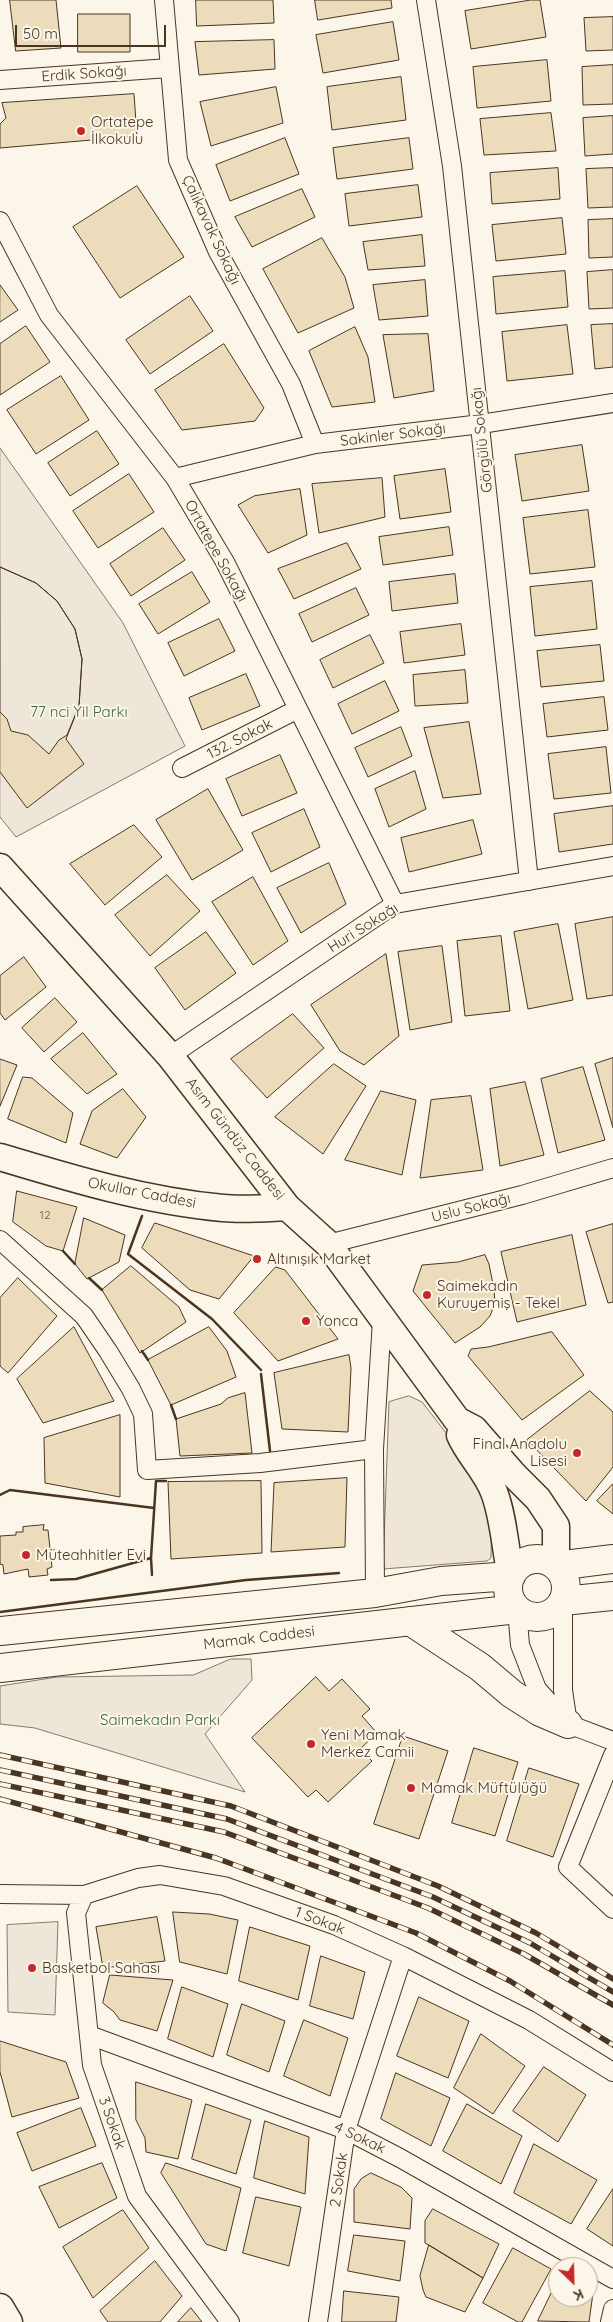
<!DOCTYPE html>
<html>
<head>
<meta charset="utf-8">
<style>
  body { margin:0 }
  #map { position:relative; width:613px; height:2322px; overflow:hidden; background:#fbf6e9; font-family:Quicksand,sans-serif }
  canvas { display:block }
  .north { position:absolute; left:548px; top:2257px; width:50px; height:50px; box-sizing:border-box; background:#fbf6e9; border:1px solid #b4a999; border-radius:50%; rotate:156deg; font-size:14px; font-weight:700; line-height:20px; text-align:center; color:#4a3520 }
  .north::after { content:''; display:block; margin:auto; width:18px; height:22px; background:#c62828; clip-path:polygon(50% 0,100% 100%,50% 72%,0 100%) }
  .scale { position:absolute; left:15px; top:25px; width:151px; height:22px; box-sizing:border-box; border:2px solid #4a3520; border-top:0; padding-left:6px; font-size:15px; line-height:18px; white-space:nowrap; color:#4a3520; -webkit-text-stroke:4px #fbf6e9; paint-order:stroke }
</style>
</head>
<body>
<div id="map">
<canvas width="613" height="2322"></canvas>
<div class="north">K</div>
<div class="scale">50 m</div>
</div>
<script>
const g = document.querySelector('canvas').getContext('2d');
g.lineJoin = 'round';
function fill(path, color) { g.fillStyle = color; g.fill(path, 'evenodd'); }
function stroke(path, color, width, dash) { g.strokeStyle = color; g.lineWidth = width; g.lineCap = dash ? 'butt' : 'round'; g.setLineDash(dash || []); g.stroke(path); }
function label(font, color, halo, rows, align = 'center') {
  g.font = font + ' Quicksand,sans-serif'; g.lineWidth = 4; g.setLineDash([]); g.textBaseline = 'middle'; g.strokeStyle = halo; g.fillStyle = color; for (const [text, x, y, turn = 0] of rows) {
    g.save(); g.translate(x, y); g.rotate((+turn || 0) * Math.PI / 180); g.textAlign = isNaN(turn) ? turn : align; if (halo) g.strokeText(text, 0, 0); g.fillText(text, 0, 0); g.restore();
  }
}
const green = new Path2D(`
  M0,448L123,623L185,746L16,837L0,817Z
  M409,1396L422,1402L475,1470L492,1509L491,1558L487,1561L383,1569L389,1402Z
  M231,1659H251L252,1680L205,1734L245,1792L35,1728L0,1724V1686L57,1677L193,1675Z
  M58,1922L55,2015L8,2012L7,1925Z`);
const building = new Path2D(`
  M10,0H56L61,48L16,51Z
  M196,0H273L274,23L197,26Z
  M315,0H391L392,8L318,20Z
  M531,0H540L546,37L471,49L465,11Z
  M78,14H130V52H78Z
  M613,17V50L586,51L584,18Z
  M393,22L399,60L323,73L316,35Z
  M274,40L275,69L199,75L195,42Z
  M547,60L551,101L477,108L473,67Z
  M613,65V104L583,105L582,67Z
  M401,77L406,120L332,130L327,87Z
  M276,87L283,123L211,146L200,102Z
  M134,94L137,136L0,148V124L6,118L2,103Z
  M551,113L556,151L484,155L480,119Z
  M613,116V154L585,156L583,118Z
  M285,138L299,174L230,201L216,165Z
  M409,138L413,169L337,179L333,148Z
  M558,168L560,199L492,204L490,173Z
  M613,168V207L588,208L586,169Z
  M418,185L422,217L349,226L345,194Z
  M137,186L184,257L120,298L73,227Z
  M302,189L315,217L252,247L235,217Z
  M562,218L566,254L496,261L492,225Z
  M613,219V257L589,258L588,220Z
  M422,235L425,266L368,270L363,242Z
  M322,238L345,277L354,308L298,333L263,269Z
  M613,270V308L589,309L587,272Z
  M565,271L568,307L496,314L493,277Z
  M425,280L428,316L379,320L373,285Z
  M0,285L18,310L0,322Z
  M190,296L213,331L150,374L126,340Z
  M613,324V367L595,369L591,325Z
  M567,325L573,374L507,381L502,332Z
  M26,326L50,362L0,395V344Z
  M355,327L368,357L375,402L332,407L309,351Z
  M428,334L434,391L394,398L383,335Z
  M224,344L264,408L255,421L182,430L155,390Z
  M61,376L89,420L36,454L7,410Z
  M97,431L119,464L70,496L48,463Z
  M582,445L589,491L522,501L515,455Z
  M445,469L451,512L400,519L394,476Z
  M129,474L154,512L98,548L73,511Z
  M382,478L385,517L319,533L312,484Z
  M300,489L307,535L268,553L238,505L254,496Z
  M588,510L595,567L530,574L523,518Z
  M449,527L453,555L383,565L379,537Z
  M163,528L185,560L131,596L110,564Z
  M347,543L361,569L294,599L278,569Z
  M0,567L36,583L57,601L75,629L82,659L79,706L66,739L84,764L27,808L0,772Z
  M0,567L36,583L57,601L75,629L82,659L79,706L67,735L59,740L49,754L28,735L11,731L7,719L0,712Z
  M192,572L210,602L158,634L139,604Z
  M455,574L458,603L392,611L389,582Z
  M592,581L597,629L535,636L530,587Z
  M356,588L369,615L312,642L299,614Z
  M219,619L235,651L184,676L168,643Z
  M461,624L465,655L404,663L400,632Z
  M370,635L384,663L333,688L320,660Z
  M600,645L604,681L541,687L537,651Z
  M465,670L468,703L415,706L413,675Z
  M246,674L260,706L202,730L189,698Z
  M385,681L399,711L352,734L338,704Z
  M604,697L608,730L547,737L543,704Z
  M469,722L481,794L443,798L424,728Z
  M401,727L412,756L368,777L355,748Z
  M606,747L611,793L554,799L548,754Z
  M280,755L297,793L242,816L226,779Z
  M415,771L426,809L389,827L375,789Z
  M208,789L243,850L192,880L156,820Z
  M613,806V844L559,852L554,814Z
  M304,809L320,847L271,872L252,833Z
  M473,820L482,854L409,872L401,838Z
  M134,825L162,857L105,905L70,864Z
  M329,863L346,904L301,933L277,888Z
  M167,875L200,911L150,956L115,915Z
  M253,877L288,941L253,965L212,902Z
  M613,917V995L587,999L575,924Z
  M558,924L573,1000L528,1009L514,932Z
  M206,932L236,973L185,1010L155,968Z
  M501,936L510,1011L465,1016L457,941Z
  M442,946L452,1022L410,1030L398,952Z
  M386,954L399,1036L364,1065L340,1051L311,1005Z
  M24,957L46,987L5,1020L0,1013V976Z
  M55,998L77,1022L44,1052L22,1028Z
  M293,1014L324,1048L267,1098L231,1059Z
  M83,1033L117,1074L87,1094L51,1059Z
  M613,1058V1128L595,1064Z
  M0,1059L17,1065L0,1106Z
  M334,1064L366,1086L323,1154L275,1117Z
  M583,1067L605,1140L558,1153L541,1079Z
  M23,1077L32,1078L73,1113L66,1143L8,1119Z
  M525,1082L544,1155L500,1166L490,1089Z
  M123,1089L146,1117L117,1158L80,1144L92,1111Z
  M381,1091L416,1100L402,1175L345,1160Z
  M471,1096L483,1170L420,1178L431,1100Z
  M17,1191L77,1207L63,1251L46,1246L13,1222Z
  M84,1218L125,1235L119,1262L87,1279L75,1264Z
  M155,1223L254,1256L219,1299L190,1290L142,1248Z
  M613,1224V1302L608,1303L586,1232Z
  M572,1235L586,1305L517,1322L501,1252Z
  M485,1255L489,1264L494,1289L495,1303L490,1316L480,1327L455,1343L413,1291L422,1265L458,1262Z
  M131,1266L179,1307L186,1322L140,1353L102,1290Z
  M276,1267L285,1270L338,1339L278,1361L234,1313Z
  M18,1278L57,1316L8,1373L0,1366V1298Z
  M74,1327L114,1401L43,1423L17,1379Z
  M209,1327L227,1351L236,1377L171,1405L148,1360Z
  M552,1332L584,1375L522,1420L468,1356L471,1349L488,1347Z
  M349,1355L351,1368L348,1432L282,1429L274,1373Z
  M590,1391L613,1412V1467L586,1501L527,1440Z
  M245,1393L252,1453L180,1456L176,1419L221,1404L228,1398Z
  M120,1415V1497L45,1483L44,1438Z
  M347,1478L345,1547L271,1552L274,1483Z
  M261,1481L262,1553L171,1559L168,1482Z
  M613,1484V1514L597,1501Z
  M44,1525L43,1530H48L52,1567L47,1569L48,1575L29,1577L28,1569L4,1574L3,1565L0,1564V1536L16,1535V1532H23V1527Z
  M316,1677L329,1691L342,1679L370,1709L362,1716L377,1733L360,1749L372,1761L328,1802L316,1790L308,1797L252,1738Z
  M403,1736L448,1751L419,1839L374,1824Z
  M474,1748L518,1762L495,1836L452,1823Z
  M529,1768L579,1784L553,1857L507,1841Z
  M173,1912L209,1914L238,1920L227,1974L180,1962Z
  M157,1917L165,1961L103,1968L96,1927Z
  M250,1927L310,1946L298,2000L239,1981Z
  M321,1956L365,1972L353,2019L310,2006Z
  M110,1975L173,1980L157,2031L120,2020L114,2012L103,2003Z
  M182,1987L228,2004L213,2057L168,2039Z
  M419,1997L469,2021L448,2078L397,2056Z
  M242,2004L285,2021L269,2072L227,2055Z
  M304,2020L348,2038L330,2096L284,2076Z
  M481,2034L525,2066L493,2114L454,2088Z
  M0,2041L66,2062L79,2098L12,2117L0,2072Z
  M544,2067L586,2095L558,2142L513,2111Z
  M396,2073L450,2098L431,2146L381,2119Z
  M136,2082L192,2100L178,2159L146,2152L145,2138L136,2120Z
  M206,2104L251,2120L236,2174L192,2159Z
  M467,2104L522,2136L501,2184L443,2151Z
  M81,2108L96,2146L32,2171L17,2133Z
  M265,2121L309,2137L305,2194L254,2178Z
  M534,2144L597,2180L571,2224L514,2193Z
  M102,2163L117,2198L59,2228L39,2187Z
  M166,2163L241,2188L226,2251L206,2244L161,2173Z
  M371,2173L401,2187L412,2198L410,2229L354,2222V2189L361,2179Z
  M613,2189V2246L587,2229Z
  M256,2197L301,2207L289,2266L243,2253Z
  M433,2209L499,2244L483,2278L425,2243V2221Z
  M123,2210L149,2248L93,2298L63,2247Z
  M354,2235L405,2241L400,2281L348,2271Z
  M429,2245L483,2278L465,2312L426,2297L423,2290L420,2276Z
  M513,2248L551,2269L522,2322H518L483,2303Z
  M155,2261L182,2296L160,2322H108L100,2311Z
  M558,2279V2297H588V2291L593,2293L589,2322L538,2321Z
  M344,2291L399,2297L396,2322H342Z
  M191,2308L202,2322H178Z`);
const street = new Path2D(`
  M164,0L178,160L218,252L291,384L315,444
  M426,0L452,166L529,881
  M0,80L169,68
  M0,221L49,315L175,478L225,562L395,904
  M175,478L315,444L481,424L613,403
  M182,768L298,709
  M170,1056L395,904L613,866
  M0,1240L84,1316L108,1351L131,1389L143,1414L147,1470L260,1463L374,1449
  M328,1244L522,1195L613,1168
  M375,1593L374,1449L382,1320
  M563,1601V1690L568,1724
  M517,1609L520,1645L537,1689L568,1724L613,1741
  M613,1755L568,1867L613,1909
  M0,1894L84,1895L138,1878L160,1875L224,1886L334,1925L403,1956L529,2020L613,2072
  M84,1895L76,1913L92,2065L137,2196L230,2322
  M89,2035L346,2130L400,2158L613,2279
  M318,2322L346,2130L403,1956
  M610,2322L613,2309`);
const secondary = new Path2D(`
  M0,867L170,1056L287,1207L328,1244L457,1420L474,1429L514,1475L538,1499L556,1526V1566
  M0,1157C73,1179 146,1201 223,1208C244,1210 266,1208 287,1207
  M460,1435C468,1454 486,1471 494,1492C504,1518 505,1549 511,1576
  M0,2307L9,2322`);
const primary = new Path2D(`
  M508 1588a29 29 0 1 1 58 0a29 29 0 1 1-58 0Z
  M556,1566L613,1559
  M563,1601L613,1596
  M410,1621L480,1667L512,1694L540,1712L568,1724
  M0,1631L375,1593L441,1581L511,1576
  M0,1668L517,1609`);
const rail = new Path2D(`
  M0,1755L231,1806L438,1886L536,1933L613,1979
  M0,1770L227,1819L433,1897L530,1943L613,1992
  M0,1784L224,1832L428,1908L524,1954L613,2005
  M0,1799L216,1858L416,1933L510,1981L613,2045`);
const wall = new Path2D(`
  M142,1216L128,1254L212,1319L261,1370
  M63,1251L75,1264
  M89,1278L102,1290
  M142,1351L148,1360
  M261,1374L270,1451
  M171,1405L176,1419
  M0,1495L10,1490L154,1508
  M152,1575L151,1558L156,1481H166
  M51,1580L76,1579L151,1558
  M0,1612L246,1580L339,1573`);
const markers = [
  [81,131,5,"#c62828"],
  [257,1259,5,"#c62828"],
  [427,1295,5,"#c62828"],
  [306,1321,5,"#c62828"],
  [577,1453,5,"#c62828"],
  [26,1555,5,"#c62828"],
  [311,1744,5,"#c62828"],
  [411,1788,5,"#c62828"],
  [32,1968,5,"#c62828"]
];
const numberNames = [
  ["12",45,1215]
];
const streetNames = [
  ["Erdik Sokağı",84,74,-4],
  ["Çalıkavak Sokağı",211,230,65],
  ["Sakinler Sokağı",393,435,-7],
  ["Görgülü Sokağı",482,440,-96],
  ["Ortatepe Sokağı",216,551,61],
  ["132. Sokak",240,739,-27],
  ["Huri Sokağı",363,928,-32],
  ["Asım Gündüz Caddesi",235,1139,52],
  ["Okullar Caddesi",142,1193,11],
  ["Uslu Sokağı",471,1208,-14],
  ["Mamak Caddesi",259,1638,-7],
  ["1 Sokak",320,1921,21],
  ["3 Sokak",112,2123,71],
  ["4 Sokak",360,2138,25],
  ["2 Sokak",339,2180,-82]
];
const poiNames = [
  ["Ortatepe",91,122],
  ["İlkokulu",91,139],
  ["Altınışık Market",267,1259],
  ["Saimekadın",437,1286],
  ["Kuruyemiş - Tekel",437,1303],
  ["Yonca",316,1321],
  ["Final Anadolu",567,1444,"right"],
  ["Lisesi",567,1461,"right"],
  ["Müteahhitler Evi",36,1555],
  ["Yeni Mamak",321,1735],
  ["Merkez Camii",321,1752],
  ["Mamak Müftülüğü",421,1788],
  ["Basketbol Sahası",42,1968]
];
const parkNames = [
  ["77 nci Yil Parkı",79,712],
  ["Saimekadın Parkı",160,1720]
];
fill(green, '#ede6d9');
stroke(green, '#887966', 1);
fill(building, '#ecdcbc');
stroke(building, '#4a3520', 1);
stroke(street, '#4a3520', 20);
stroke(secondary, '#4a3520', 29);
stroke(primary, '#4a3520', 30);
stroke(street, '#fbf6e9', 18);
stroke(secondary, '#fbf6e9', 26);
stroke(primary, '#fbf6e9', 28);
stroke(rail, '#4a3520', 5.5);
stroke(rail, '#fbf6e9', 4, [11]);
stroke(wall, '#4a3520', 2.5);
for (const [x, y, r, color] of markers) { const dot = new Path2D(); dot.arc(x, y, r, 0, 2 * Math.PI); g.fillStyle = color; g.fill(dot); stroke(dot, '#fbf6e9', 2); }
label('12px', '#725f47', null, numberNames);
label('15px', '#4a3520', '#fbf6e9', streetNames);
label('15px', '#4a3520', '#fbf6e9', poiNames, 'left');
label('15px', '#436837', '#fbf6e9', parkNames);
</script>
</body>
</html>
